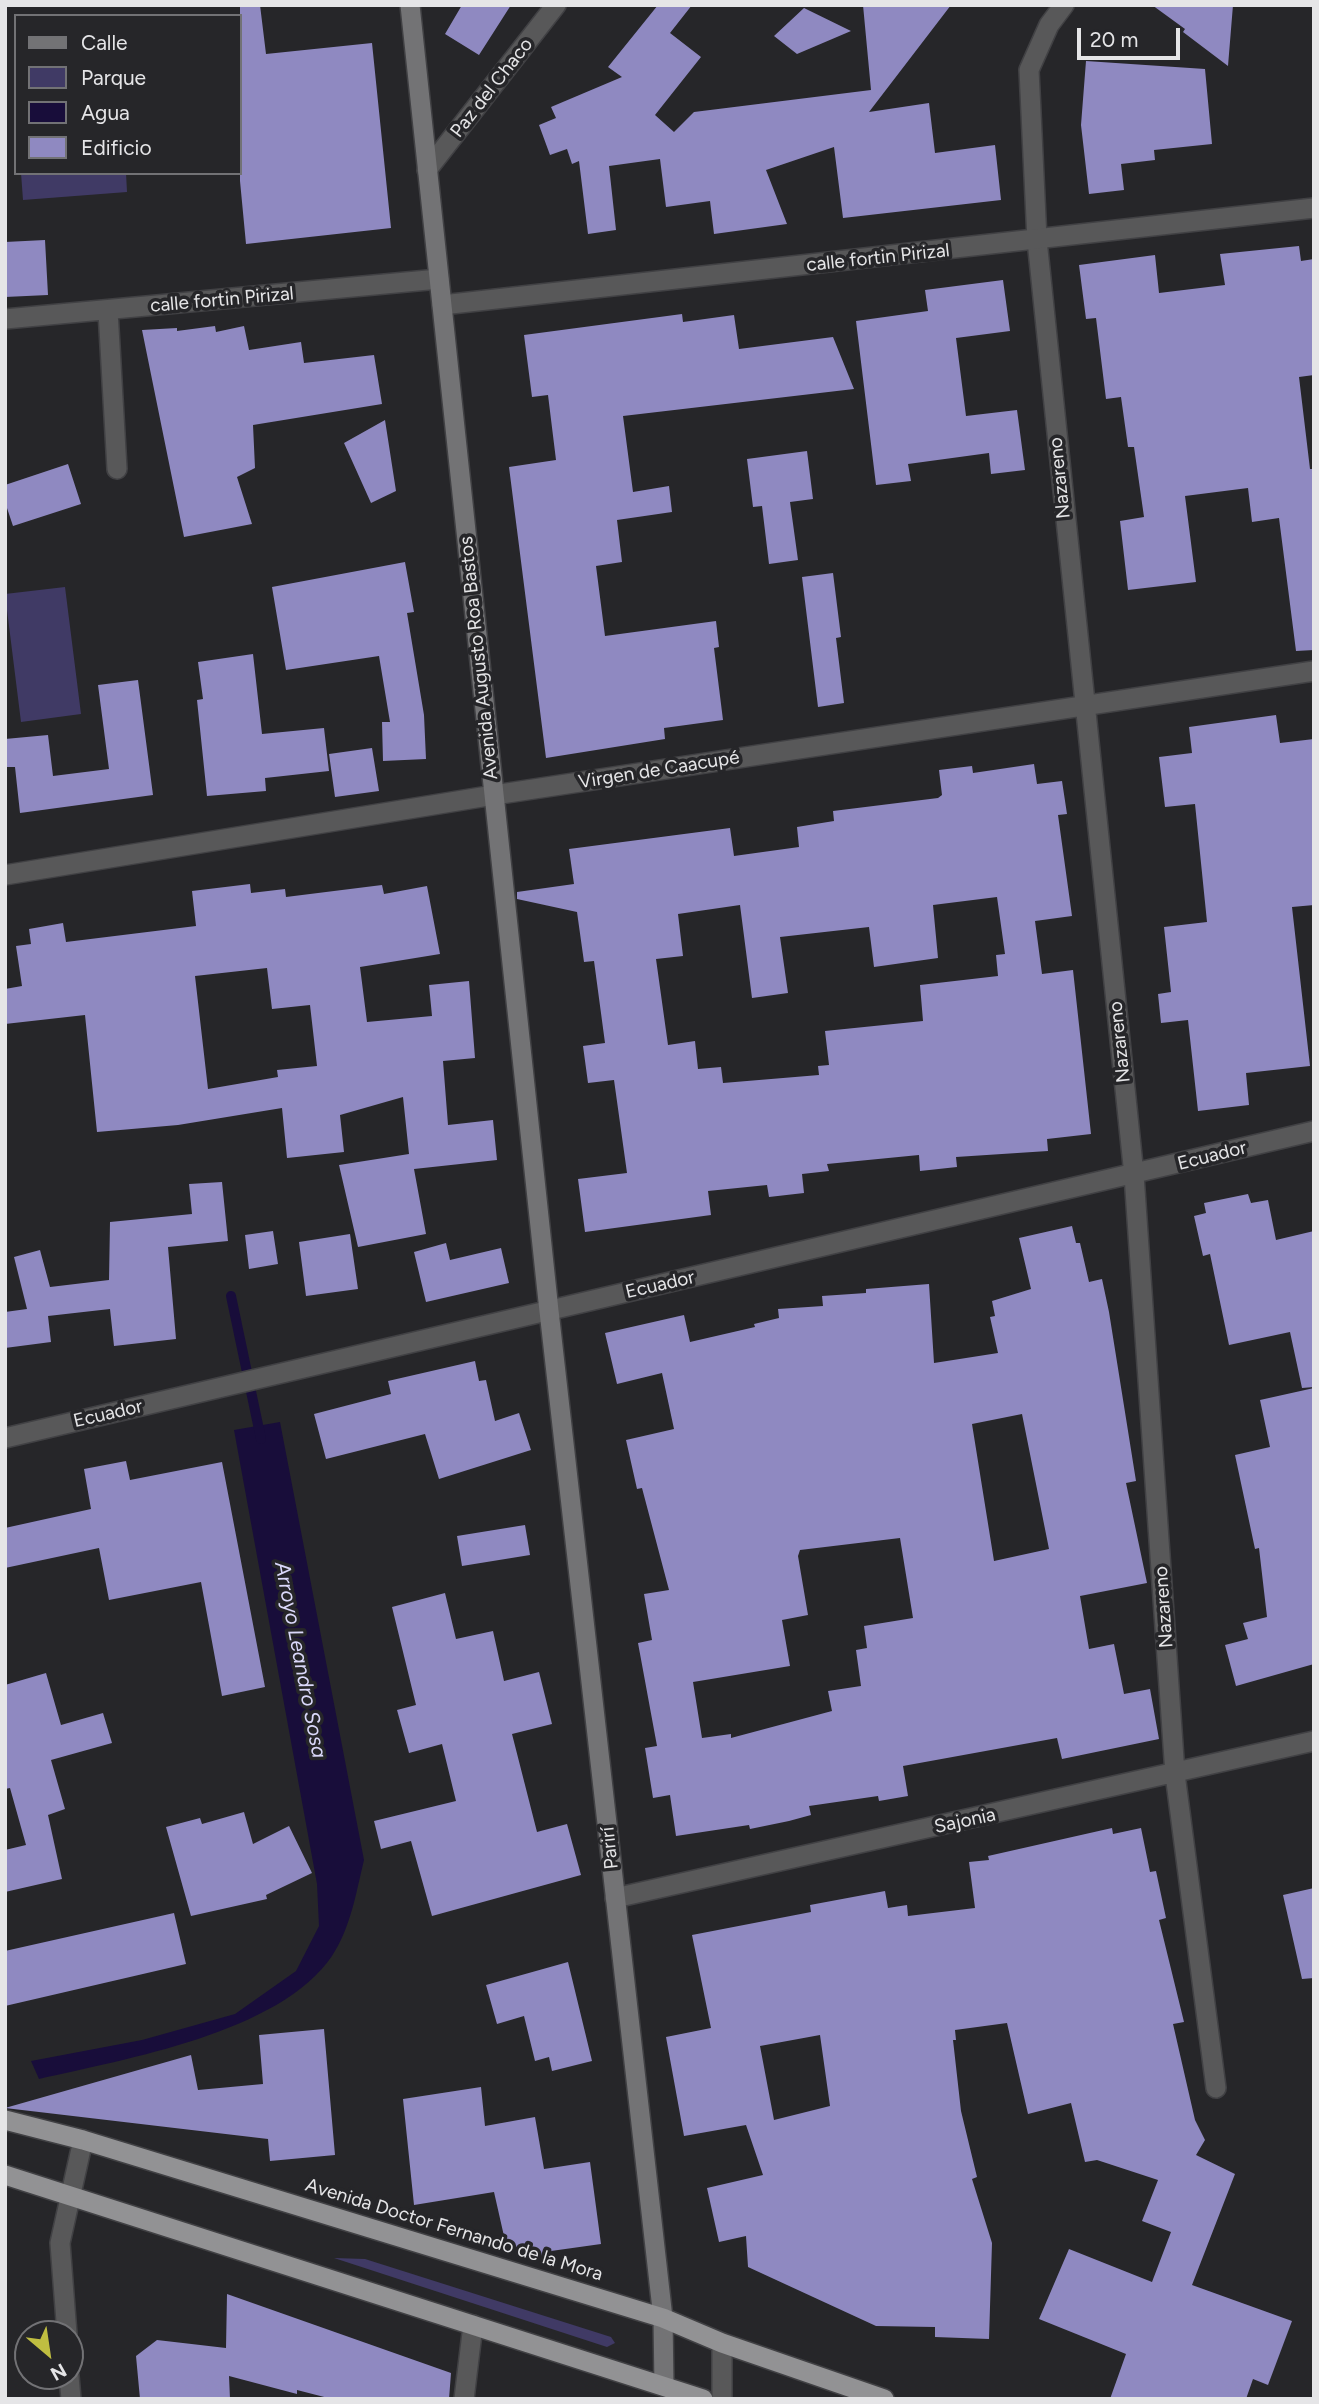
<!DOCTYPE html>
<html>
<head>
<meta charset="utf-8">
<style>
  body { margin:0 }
  #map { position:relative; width:1319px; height:2404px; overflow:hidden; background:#262629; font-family:Figtree,sans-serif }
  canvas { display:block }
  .frame { position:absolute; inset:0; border:7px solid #e5e5e7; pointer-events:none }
  .legend { position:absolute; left:14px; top:14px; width:228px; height:161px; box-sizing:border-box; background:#262629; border:2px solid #727275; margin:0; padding:9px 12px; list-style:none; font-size:21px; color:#e5e5e7 }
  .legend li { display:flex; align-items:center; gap:14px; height:35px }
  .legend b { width:35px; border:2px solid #727275 }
  .north { position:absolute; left:14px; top:2320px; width:70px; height:70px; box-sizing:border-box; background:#262629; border:2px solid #727275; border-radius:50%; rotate:151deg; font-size:19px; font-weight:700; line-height:28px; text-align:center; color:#e5e5e7 }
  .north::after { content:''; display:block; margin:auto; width:24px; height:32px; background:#c0be41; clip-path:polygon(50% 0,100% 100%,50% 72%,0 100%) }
  .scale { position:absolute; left:1077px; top:28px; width:103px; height:32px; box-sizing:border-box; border:4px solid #e5e5e7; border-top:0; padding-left:9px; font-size:21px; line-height:24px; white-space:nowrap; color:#e5e5e7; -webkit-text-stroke:5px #262629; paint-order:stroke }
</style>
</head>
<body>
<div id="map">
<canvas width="1319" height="2404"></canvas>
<div class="frame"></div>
<ul class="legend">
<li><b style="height:9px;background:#737375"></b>Calle</li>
<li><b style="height:19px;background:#403a65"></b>Parque</li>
<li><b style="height:19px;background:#180d3a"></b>Agua</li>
<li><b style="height:19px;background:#8f89c1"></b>Edificio</li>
</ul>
<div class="north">N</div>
<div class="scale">20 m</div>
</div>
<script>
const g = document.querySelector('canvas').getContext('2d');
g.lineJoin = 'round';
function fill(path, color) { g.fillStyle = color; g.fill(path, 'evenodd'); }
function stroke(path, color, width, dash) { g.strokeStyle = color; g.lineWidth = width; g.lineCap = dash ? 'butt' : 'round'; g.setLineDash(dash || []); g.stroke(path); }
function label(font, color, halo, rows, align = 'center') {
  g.font = font + ' Figtree,sans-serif'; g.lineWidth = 7; g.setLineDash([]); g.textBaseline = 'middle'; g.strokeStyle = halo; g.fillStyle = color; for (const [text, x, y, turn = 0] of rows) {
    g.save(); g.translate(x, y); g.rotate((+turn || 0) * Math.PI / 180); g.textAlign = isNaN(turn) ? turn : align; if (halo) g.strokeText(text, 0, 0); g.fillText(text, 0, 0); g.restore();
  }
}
const green = new Path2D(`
  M21,173H126L127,192L23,200Z
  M65,587L81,714L21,722L5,594Z
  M334,2258L365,2259L611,2337L615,2343L607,2347Z`);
const water = new Path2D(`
  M280,1422L364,1860C356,1893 351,1927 332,1956C280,2033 125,2059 39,2079L31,2061L142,2040L235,2014L296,1971L319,1926L317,1884L234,1430Z`);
const stream = new Path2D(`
  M231,1296L261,1439`);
const building = new Path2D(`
  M240,5H260L266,54L372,43L391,228L246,244L240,181Z
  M462,5H511L479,55L445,34Z
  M658,5H692L670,33L701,57L655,115L674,132L694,112L871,90L863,5H951L869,112L929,103L935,153L995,145L1001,200L843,218L834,147L766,170L787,224L714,234L710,201L666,207L660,159L609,166L616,230L588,234L579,161L572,164L567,149L550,155L539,125L556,118L551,107L622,77L608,67Z
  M1152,5H1233L1228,66L1183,32L1185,29Z
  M804,8L851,31L797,54L774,36Z
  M1086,61L1205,69L1212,144L1154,150L1155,160L1121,164L1124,190L1089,194L1081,125Z
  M45,240L48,295L5,297V242Z
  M1299,246L1301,261L1314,259V375L1299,377L1310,469H1314V650L1296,651L1279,518L1252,522L1248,488L1185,496L1196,582L1128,590L1120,521L1144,517L1134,447H1128L1121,397L1106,399L1096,318L1086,319L1079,265L1155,255L1159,293L1225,285L1220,254Z
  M1003,280L1010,331L956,338L966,416L1017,410L1025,470L991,474L989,453L908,464L911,481L876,485L856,321L928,311L925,290Z
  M682,314L683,322L734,315L739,349L833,337L854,389L623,416L633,492L669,486L672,512L617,520L622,562L596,566L605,636L716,621L719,647L714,648L723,720L664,728L665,739L546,758L509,467L556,460L548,395L532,397L524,335Z
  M215,326L216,332L244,326L249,350L301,342L304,363L374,355L382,404L253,425L255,468L237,477L252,524L184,537L142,330L177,328V331Z
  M385,420L396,491L371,503L344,443Z
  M807,451L813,499L790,502L798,560L769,564L762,506L753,507L747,459Z
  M68,464L81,504L13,526L5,502V485Z
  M405,562L414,612L407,613L424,715L426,759L383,761L382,722H390L379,656L286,670L272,587Z
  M833,573L841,637L836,638L844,703L818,707L802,577Z
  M253,654L262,734L324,728L329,771L265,778L266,791L207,796L197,700L203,699L198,662Z
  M138,680L153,795L20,813L15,767H5V739L48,735L53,776L109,769L98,685Z
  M1276,715L1280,743L1314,739V905L1292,907L1310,1066L1246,1073L1249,1105L1198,1111L1188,1020L1161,1023L1158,994L1171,992L1164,927L1207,922L1195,804L1165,807L1159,757L1192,753L1189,727Z
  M372,748L379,791L335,797L329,754Z
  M1034,764L1037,784L1062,781L1067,814L1058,815L1072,916L1035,921L1042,974L1073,970L1091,1134L1047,1139L1048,1151L956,1157L957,1167L920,1171L919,1155L827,1164L829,1171L802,1174L804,1193L769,1197L767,1185L708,1191L711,1215L585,1232L578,1179L627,1173L614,1080L588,1083L583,1046L605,1043L594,961L584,962L577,912L517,899V892L574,884L569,849L730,828L734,856L799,847L797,827L834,821L833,811L938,798L942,795L939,770L972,766L973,773ZM997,897L1005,954L996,955L998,976L920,985L923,1021L825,1031L829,1065L818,1066L819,1075L723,1083L721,1067L698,1069L695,1041L668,1045L656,959L683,956L678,914L740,905L752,998L788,993L780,937L869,927L874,967L938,958L933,905Z
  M250,884L251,893L285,889L286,897L382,885L384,894L427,886L440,954L360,967L367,1022L432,1016L429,985L469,981L475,1058L443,1061L448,1125L493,1120L497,1160L414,1169L426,1234L358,1247L339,1165L409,1154L403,1097L340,1115L344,1152L287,1158L282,1108L178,1125L97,1132L85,1015L5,1024V989L22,986L16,946L31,944L29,929L63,923L66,942L196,926L192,891ZM267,968L272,1009L310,1005L317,1066L277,1070L278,1077L208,1089L195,976Z
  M222,1182L228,1241L168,1247L176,1339L114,1346L110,1309L48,1316L51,1342L5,1348V1312L27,1309L14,1257L40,1250L50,1287L109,1280L110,1222L192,1214L189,1184Z
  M1248,1194L1251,1203L1268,1200L1276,1240L1314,1231V1387L1302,1388L1290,1332L1229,1345L1210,1254L1203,1256L1194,1216L1206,1213L1204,1203Z
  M1072,1226L1076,1243H1080L1089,1282L1102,1279L1109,1312L1136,1481L1126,1483L1147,1583L1080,1596L1089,1649L1114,1644L1124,1694L1150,1689L1159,1739L1062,1759L1057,1738L903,1766L908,1796L879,1801L878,1796L809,1806L811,1815L789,1821L750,1829L749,1825L676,1836L670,1795L653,1798L645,1748L657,1746L638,1643L652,1640L644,1594L669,1590L642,1488L637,1489L626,1440L674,1429L662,1373L617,1384L605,1333L684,1315L690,1342L755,1327L754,1324L779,1318L778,1309L823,1306L822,1296L866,1293V1289L929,1284L934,1363L998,1353L990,1317L995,1316L992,1301L1031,1289L1019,1238ZM1022,1414L1049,1549L994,1561L972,1424ZM900,1538L913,1618L864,1626L867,1648L856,1650L861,1686L828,1691L832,1711L731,1738V1734L702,1738L693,1682L790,1666L782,1620L808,1615L798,1556L800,1550Z
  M273,1231L278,1264L249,1269L245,1235Z
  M350,1234L358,1289L306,1296L299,1242Z
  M446,1243L450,1260L501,1248L509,1283L426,1302L414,1252Z
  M475,1361L479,1381L486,1380L495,1421L519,1413L531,1450L439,1479L425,1434L326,1459L314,1414L391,1394L388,1381Z
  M1314,1388V1664L1236,1686L1225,1645L1248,1639L1243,1623L1267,1617L1259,1548L1255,1549L1235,1455L1270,1447L1260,1400Z
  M126,1461L130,1480L222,1462L265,1687L222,1696L201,1582L109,1600L99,1548L5,1568V1528L91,1509L84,1469Z
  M525,1525L530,1555L462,1566L457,1536Z
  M445,1593L456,1639L493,1631L504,1681L539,1672L552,1724L512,1734L537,1832L567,1824L581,1875L432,1916L411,1841L381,1849L374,1821L456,1801L442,1744L409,1753L397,1710L416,1705L392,1607Z
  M46,1673L61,1725L103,1713L112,1743L51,1760L65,1809L48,1815L62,1879L5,1892V1850L26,1845L10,1788L5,1789V1685Z
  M244,1812L253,1844L289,1826L312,1873L266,1895L267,1899L191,1916L166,1827L200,1818L202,1824Z
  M1112,1828L1113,1834L1141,1828L1150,1872L1156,1871L1166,1918L1159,1920L1184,2022L1173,2024L1195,2120L1205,2140L1196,2155L1235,2174L1192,2285L1292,2321L1268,2385L1253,2379L1246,2399H1110L1126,2354L1039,2319L1069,2249L1152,2282L1171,2232L1142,2221L1158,2180L1097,2160L1085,2162L1071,2103L1028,2114L1007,2023L955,2030L956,2040H953L961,2111L977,2177L972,2179L992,2243L989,2339L935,2337V2327L876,2326L748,2267L746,2236L719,2242L707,2188L763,2175L746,2125L684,2136L666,2037L711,2028L692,1935L811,1912L810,1905L885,1891L888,1908L907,1905L908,1916L975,1908L969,1862L989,1860L988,1856ZM820,2035L830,2106L774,2120L760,2046Z
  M1314,1888V1978L1302,1979L1283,1895Z
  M174,1913L186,1964L5,2006V1951Z
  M568,1962L592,2061L552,2071L549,2057L535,2061L524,2016L497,2024L486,1985Z
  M324,2029L335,2155L270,2161L268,2139L5,2108L191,2055L198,2090L263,2084L259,2035Z
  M481,2087L485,2126L535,2117L544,2169L590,2162L601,2244L551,2251L552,2260L506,2245L494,2192L414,2205L403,2099Z
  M227,2294L451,2373L449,2399H332L297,2390V2394L229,2376L230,2399H140L136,2356L157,2340L226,2348Z`);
const minor = new Path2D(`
  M1064,5L1049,25L1029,70L1037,240L1134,1175L1175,1774L1216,2088
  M427,170L556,5
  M108,311L117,469
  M5,319L439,279
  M5,875L494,795L1314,671
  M5,1438L1314,1131
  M615,1898L1314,1741
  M464,2399L473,2325
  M722,2399V2343`);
const tertiary = new Path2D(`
  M442,305L1314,208
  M67,2334L60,2243L83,2140
  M69,2376L71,2399`);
const secondary = new Path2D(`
  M410,5L549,1311L663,2318L664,2386`);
const trunk = new Path2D(`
  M5,2120L83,2140L663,2318L722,2343L884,2399
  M5,2175L703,2399`);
const streetNames = [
  ["Paz del Chaco",492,88,-52],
  ["calle fortin Pirizal",878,258,-6],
  ["calle fortin Pirizal",222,300,-5],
  ["Nazareno",1060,478,-96],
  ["Avenida Augusto Roa Bastos",479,658,-96],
  ["Virgen de Caacupé",659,770,-9],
  ["Nazareno",1120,1042,-96],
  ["Ecuador",1212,1156,-14],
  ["Ecuador",660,1285,-13],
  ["Ecuador",108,1414,-13],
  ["Nazareno",1164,1607,-94],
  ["Sajonia",965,1821,-12],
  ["Parirí",610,1848,-96],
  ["Avenida Doctor Fernando de la Mora",454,2230,17]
];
const waterNames = [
  ["Arroyo Leandro Sosa",300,1660,79]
];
fill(green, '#403a65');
fill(water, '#180d3a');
stroke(stream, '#180d3a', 10);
fill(building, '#8f89c1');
stroke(minor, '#414144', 22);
stroke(tertiary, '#414144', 22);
stroke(secondary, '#414144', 22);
stroke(trunk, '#414144', 22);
stroke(minor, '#585859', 19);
stroke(tertiary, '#585859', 19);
stroke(secondary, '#737375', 19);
stroke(trunk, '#929294', 19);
label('19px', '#e5e5e7', '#262629', streetNames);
label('italic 21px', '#dad8f9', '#262629', waterNames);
</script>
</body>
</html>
